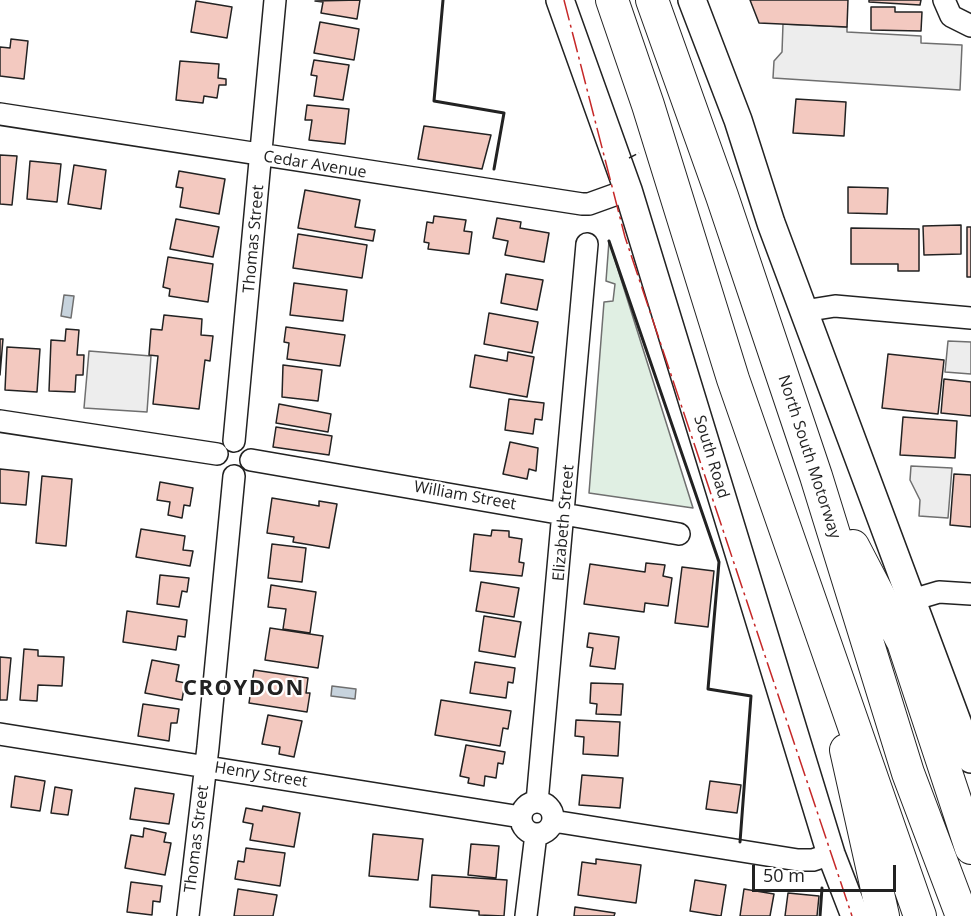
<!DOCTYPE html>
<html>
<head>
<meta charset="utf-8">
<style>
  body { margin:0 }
  #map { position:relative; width:971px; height:916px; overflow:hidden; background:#fff; font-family:"Open Sans",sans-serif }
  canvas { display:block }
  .scale { position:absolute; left:752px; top:865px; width:144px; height:27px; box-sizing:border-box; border:3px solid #222; border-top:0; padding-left:8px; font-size:18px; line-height:21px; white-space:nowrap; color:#222; -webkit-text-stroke:4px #fff; paint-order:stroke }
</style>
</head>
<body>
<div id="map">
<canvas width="971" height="916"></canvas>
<div class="scale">50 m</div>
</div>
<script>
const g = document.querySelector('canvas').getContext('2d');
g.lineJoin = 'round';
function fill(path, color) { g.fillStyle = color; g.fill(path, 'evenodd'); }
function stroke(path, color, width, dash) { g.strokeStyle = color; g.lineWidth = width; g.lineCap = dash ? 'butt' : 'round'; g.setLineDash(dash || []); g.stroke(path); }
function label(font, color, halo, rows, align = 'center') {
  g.font = font + ' "Open Sans",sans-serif'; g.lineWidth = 4.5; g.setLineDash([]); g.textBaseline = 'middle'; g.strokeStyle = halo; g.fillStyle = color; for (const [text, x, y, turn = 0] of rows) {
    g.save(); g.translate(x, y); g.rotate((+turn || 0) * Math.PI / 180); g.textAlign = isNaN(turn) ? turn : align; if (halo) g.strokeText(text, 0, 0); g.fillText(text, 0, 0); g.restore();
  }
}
const green = new Path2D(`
  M609,241L693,508L589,493L604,302L613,301L615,284L606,281Z`);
const parking = new Path2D(`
  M783,24L847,27V32L921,36V43L962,45L960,90L773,78L774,61L782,52Z
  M948,341L971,342V374L945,372Z
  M89,351L151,356L147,412L84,408Z
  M911,466L952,468L948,518L919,516L920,500L910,480Z`);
const water = new Path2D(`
  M64,295L74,296L71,318L61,316Z
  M332,686L356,689L355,699L331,696Z`);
const building = new Path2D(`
  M360,0L357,19L321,13L323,2L315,1Z
  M750,0H848L847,27L759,23Z
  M869,0H921L920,5L869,2Z
  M196,1L232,7L227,38L191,32Z
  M871,7H895V12H922L921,31L871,30Z
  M320,22L359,29L354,60L314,53Z
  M11,39L28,41L24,79L0,76V47L10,48Z
  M314,60L349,65L343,100L314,96L317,76L311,75Z
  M180,61L219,64L218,78L226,79V85H219L217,98L204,96L203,103L176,100Z
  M796,99L846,102L844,136L793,133Z
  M307,105L349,109L345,144L309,140L312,120H305Z
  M424,126L491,135L482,169L418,159Z
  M0,155L17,156L12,205L0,204Z
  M30,161L61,164L57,202L27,199Z
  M74,165L106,170L101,209L68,204Z
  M179,171L225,179L219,214L180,207L183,188L176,187Z
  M848,187L888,188L887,214L848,213Z
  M305,190L360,200L355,227L375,230L373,241L298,228Z
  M434,216L466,220L464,231L472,232L469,254L428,249L429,243L424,242L427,222L433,223Z
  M497,218L521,222L520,228L549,233L544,262L505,255L508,241L493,238Z
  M176,219L219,227L213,257L170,249Z
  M961,225V254L924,255L923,226Z
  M967,227H971V277H967Z
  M851,228L919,229V271H898V264H851Z
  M298,234L367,245L362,278L293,268Z
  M168,257L213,264L208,302L169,296L170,289L163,287Z
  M506,274L543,280L537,310L501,303Z
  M294,283L347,290L343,321L290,315Z
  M489,313L538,322L532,353L484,344Z
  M164,315L202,319L201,335L213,336L210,361L205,360L199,409L153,404L158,356L149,355L151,329L162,330Z
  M286,327L345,335L340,366L287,359L289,343L284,342Z
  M66,329L79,330L77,355H84L83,375H76L75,392L49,391L51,340L65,341Z
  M0,339H3L0,375Z
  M7,347L40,349L37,392L5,390Z
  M508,352L534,357L527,397L470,387L475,355L507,361Z
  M888,354L944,360L938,414L882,408Z
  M283,365L322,370L318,401L282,397Z
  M944,379L971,382V416L941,413Z
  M509,399L544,403L542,420L535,419L533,434L505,430Z
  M279,404L331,414L328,432L276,423Z
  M903,417L957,421L955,458L900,455Z
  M276,427L332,436L329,455L273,447Z
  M510,442L538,448L536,471L529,469L527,479L503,474Z
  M0,469L29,472L26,505L0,503Z
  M954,474L971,475V527L950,525Z
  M42,476L72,479L66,546L36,543Z
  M160,482L193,488L190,506L184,505L182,518L168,515L170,502L157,500Z
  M272,498L319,506V501L337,504L329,548L293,542L294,537L267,533Z
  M141,529L185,536L183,550L193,551L190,566L136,557Z
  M492,530L509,531V537L522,539L519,562L524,563L522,576L470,571L474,534L491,536Z
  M272,544L306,548L302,582L268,578Z
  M646,563L665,565L663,576L672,578L668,606L645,603L644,612L584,604L590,564L645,572Z
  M682,567L714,571L708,627L675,623Z
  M160,575L189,578L187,592L182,591L179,607L157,604Z
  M481,582L519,588L514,617L476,611Z
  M271,585L316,592L310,633L283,629L286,609L268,607Z
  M127,611L187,620L185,637L178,636L176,650L123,642Z
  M484,616L521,622L515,657L479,651Z
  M270,628L323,636L318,668L265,660Z
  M589,633L619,637L615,669L590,666L593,648L587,647Z
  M24,649L38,650V656L64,657L62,686L38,685L37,701L20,700Z
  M0,657L11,658L7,700H0Z
  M152,660L179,665L176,681L185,683L182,700L145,693Z
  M475,662L515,668L513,683L508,682L506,698L470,693Z
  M254,670L308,678L306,693H310L307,712L249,703Z
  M591,683L623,684L621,715L596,714L597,704L590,703Z
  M441,700L511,711L508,729L503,728L500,746L435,735Z
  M143,704L179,709L177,723H171L169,741L138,736Z
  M268,715L302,721L294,757L279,754L280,747L262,744Z
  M576,720L620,722L618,756L583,754L584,737L575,736Z
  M466,745L505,752L503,764L498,763L496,778L485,776L484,786L468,783L469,778L460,776Z
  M582,775L623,778L620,808L579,805Z
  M15,776L45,781L40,811L11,807Z
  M710,781L741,785L737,813L706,809Z
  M55,787L72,790L68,815L51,813Z
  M135,788L174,794L169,824L130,819Z
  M263,806L300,813L294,847L250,840L253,824L243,822L246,808L262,811Z
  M144,828L166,833L164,842L171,843L165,875L125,868L131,835L143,837Z
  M373,834L423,839L418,880L369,876Z
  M471,844L499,846L496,878L468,875Z
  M246,848L285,853L280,886L235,879L238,861L244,862Z
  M596,859L641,865L636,903L578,895L582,862L596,864Z
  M432,875L507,880L504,916L479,915V911L430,907Z
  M695,880L726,885L721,916L690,911Z
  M131,882L162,886L160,902L153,901L152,915L127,912Z
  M238,889L277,895L273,916H234Z
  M744,889L774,894L770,916H740Z
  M788,893L819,896L817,916H785Z
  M575,907L615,913L614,916H574Z`);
const minor = new Path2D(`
  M944,0L951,16L971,26
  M0,114L582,204H589L628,190
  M804,311L835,306L971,318
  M0,421L217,454
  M234,441L275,0
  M251,460L679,534
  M912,600L939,592L971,594
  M0,734L521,817
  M537,802L587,244
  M521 818a16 16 0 1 1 32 0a16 16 0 1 1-32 0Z
  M553,821L798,860H813L831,854
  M188,916L208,747L234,476
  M526,916L536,834`);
const major = new Path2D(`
  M560,0L628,190L831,854L855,916
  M692,0L738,120L771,223L971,759`);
const highway = new Path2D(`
  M612,0L648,105L733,379L920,916
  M652,0L722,196L816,476L908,773L962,916
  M853,546L903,642L971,848
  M846,750L883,916`);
const fence = new Path2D(`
  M629,158L639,153`);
const wall = new Path2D(`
  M443,0L434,101L504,113L494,169
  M609,241L719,562L708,689L751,696L740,842
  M820,916L822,888`);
const power = new Path2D(`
  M564,0L625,237L852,916`);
const streetNames = [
  ["Cedar Avenue",315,165,9],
  ["Thomas Street",254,239,-85],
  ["South Road",711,457,73],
  ["North South Motorway",809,457,72],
  ["William Street",465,496,10],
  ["Elizabeth Street",564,523,-85],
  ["Henry Street",261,775,9],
  ["Thomas Street",197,839,-83]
];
const districtNames = [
  ["CROYDON",244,689]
];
fill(green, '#e0efe3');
stroke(green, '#6f6f6f', 1.5);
fill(parking, '#ededed');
stroke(parking, '#6f6f6f', 1.5);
fill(water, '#c7d3dd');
stroke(water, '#6f6f6f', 1.5);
fill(building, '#f3c9c0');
stroke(building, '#222', 1.5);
stroke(minor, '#222', 24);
stroke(major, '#222', 30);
stroke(highway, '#222', 34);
stroke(minor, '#fff', 21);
stroke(major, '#fff', 27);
stroke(highway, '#fff', 32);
stroke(fence, '#222', 1.5, [8, 3]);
stroke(wall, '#222', 3);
stroke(power, '#c62828', 1.5, [21, 4.5, 3, 4.5]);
label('16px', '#222', '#fff', streetNames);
g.letterSpacing = '1.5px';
label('bold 22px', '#222', '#fff', districtNames);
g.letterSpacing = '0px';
</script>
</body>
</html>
